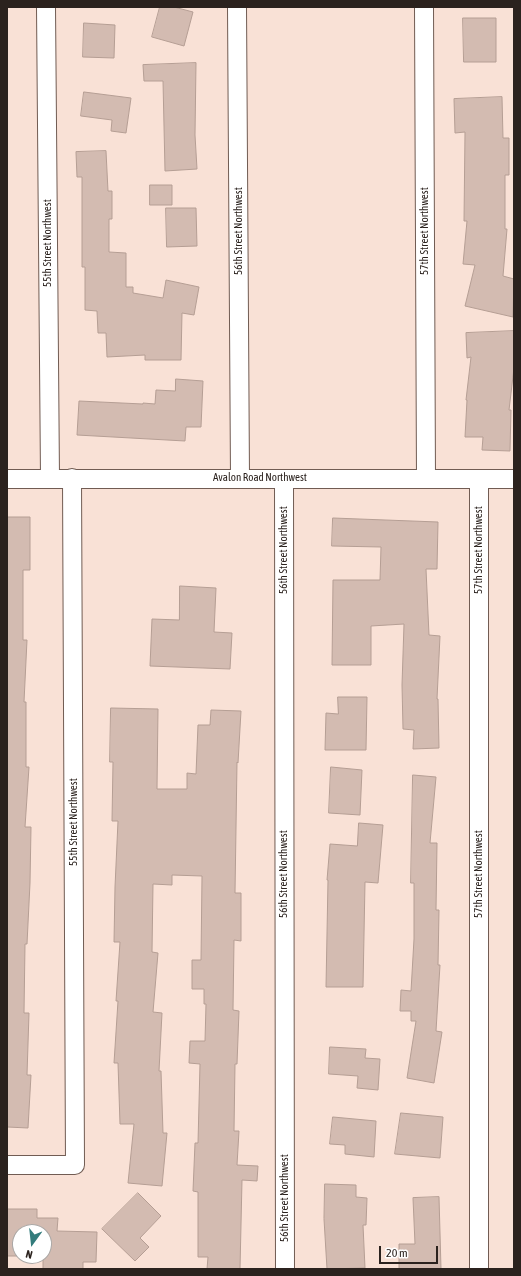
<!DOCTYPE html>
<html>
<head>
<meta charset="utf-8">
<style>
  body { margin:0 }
  #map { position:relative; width:521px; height:1276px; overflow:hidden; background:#f9e1d6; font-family:"Asap Condensed",sans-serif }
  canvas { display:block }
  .frame { position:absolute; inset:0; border:8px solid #2b221e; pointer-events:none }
  .north { position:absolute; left:12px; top:1224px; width:40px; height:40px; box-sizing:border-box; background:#fff; border:1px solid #aaa7a5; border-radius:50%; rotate:195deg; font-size:11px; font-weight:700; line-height:16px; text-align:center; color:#2b221e }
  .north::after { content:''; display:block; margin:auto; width:14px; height:18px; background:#337c7c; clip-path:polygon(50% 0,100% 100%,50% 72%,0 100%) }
  .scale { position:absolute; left:379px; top:1246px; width:59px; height:18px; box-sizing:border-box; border:2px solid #2b221e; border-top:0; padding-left:5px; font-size:12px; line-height:14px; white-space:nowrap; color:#2b221e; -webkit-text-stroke:3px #fff; paint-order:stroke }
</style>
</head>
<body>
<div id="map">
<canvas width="521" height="1276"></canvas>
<div class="frame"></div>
<div class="north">N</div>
<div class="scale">20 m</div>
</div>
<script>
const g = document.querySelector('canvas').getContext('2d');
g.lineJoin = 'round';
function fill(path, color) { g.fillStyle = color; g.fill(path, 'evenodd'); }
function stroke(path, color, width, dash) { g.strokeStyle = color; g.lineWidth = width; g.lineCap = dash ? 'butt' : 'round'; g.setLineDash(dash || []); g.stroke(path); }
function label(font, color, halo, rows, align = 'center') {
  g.font = font + ' "Asap Condensed",sans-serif'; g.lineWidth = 3.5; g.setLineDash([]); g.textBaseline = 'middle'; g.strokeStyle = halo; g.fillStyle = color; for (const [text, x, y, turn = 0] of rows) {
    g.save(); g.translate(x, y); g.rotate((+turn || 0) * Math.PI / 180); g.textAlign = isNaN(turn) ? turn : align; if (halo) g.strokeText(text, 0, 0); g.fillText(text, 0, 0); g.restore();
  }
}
const building = new Path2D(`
  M160,7H174L193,12L184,46L152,37Z
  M463,18H496V62H464Z
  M84,23L115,25L114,58L83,57Z
  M196,63L195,135L197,169L165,171L163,81H144L143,65Z
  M84,92L131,98L126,133L111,131L112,120L81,116Z
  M502,97L503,138H509V175H505V229H507L503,276L514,279L513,317L465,306L475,265L463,264L467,221H464L465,132L455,133L454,99Z
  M106,151L108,191H112V219H109V252L126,253V287H133V293L163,298L166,280L199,287L194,315L182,313L181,360H145V355L107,357L106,333H98L97,311L85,310V267H82V177H77L76,152Z
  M150,185H172V205H150Z
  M166,208H196L197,246L167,247Z
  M514,331V368L509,410H511L510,451L482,450L483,437H465L467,400H466L471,357L467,358L466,333Z
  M176,379L203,381L201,427H186L185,441L77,435L79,401L143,404V403L155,404L156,390L175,391Z
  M7,517H30V570H23V640H27L24,702H26V767H29L25,827H31L30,883L27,944H25L24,1013H29L27,1075H31L28,1128L7,1127Z
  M333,518L438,522L437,569H426L429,635L440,636L437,699H438L439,748L413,749L414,730L403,729L402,685L404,624L371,626V665H332L333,580H380L381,547L332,546Z
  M180,586L216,588L214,632L232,633L230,669L150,666L152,619L179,620Z
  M338,697H367L366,750H325L326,713L338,714Z
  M111,708L158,709L157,789H187V773L196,774L198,725H210L211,710L241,711L238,763L237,762L235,893H241V941L234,940L233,1010L239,1011L237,1064H235L234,1131H239L237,1165L258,1166L257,1181L242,1180L240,1269H207L208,1257H198V1192L193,1191L195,1143H198L200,1064L189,1063L190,1041H205L206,1004H204V989H192V960H201L202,876L172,875V885L153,884L152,952L158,953L153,1012L162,1013L159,1071H161L163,1133H167L162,1186L128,1183L134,1124H120L118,1063H114L118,1001H116L120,942H114L115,887L118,821H112L113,762H110Z
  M331,767L362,770L360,815L329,813Z
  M413,775L436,777L430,843H437L436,910H439L438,965H440L436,1031L442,1032L434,1083L407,1078L416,1021H411V1011H400L401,990L411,991L414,939V883H411Z
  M359,823L383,825L378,883L365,882L363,987H326L328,880H327L330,844L357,846Z
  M330,1047L366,1049L365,1058L380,1059L378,1090L357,1088L358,1076L329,1074Z
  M401,1113L443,1117L440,1158L395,1154Z
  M333,1117L376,1121L374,1157L345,1154V1145L330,1144Z
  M325,1184L356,1185V1197L367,1198L366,1225H363L365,1268L327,1269L324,1219Z
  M138,1193L161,1216L140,1238L149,1247L135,1261L102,1229Z
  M439,1197L441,1269H399V1244H415L413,1198Z
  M7,1209H37V1218H58L57,1231L97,1232L96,1262H83V1269H43V1256H7ZM20,1232H44V1256H20Z`);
const minor = new Path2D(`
  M46,7L50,478
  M237,7L240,478
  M424,7L426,479
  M7,479H514
  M284,479L285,1269
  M479,479V1269
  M7,1165H75L72,478`);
const streetNames = [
  ["56th Street Northwest",239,231,-90],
  ["57th Street Northwest",425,231,-90],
  ["55th Street Northwest",48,243,-90],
  ["Avalon Road Northwest",260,478],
  ["56th Street Northwest",284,550,-90],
  ["57th Street Northwest",479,550,-90],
  ["55th Street Northwest",74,822,-90],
  ["56th Street Northwest",284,874,-90],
  ["57th Street Northwest",479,874,-90],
  ["56th Street Northwest",285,1198,-90]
];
fill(building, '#d3bbb1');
stroke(building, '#b59e94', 1);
stroke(minor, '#715c53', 20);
stroke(minor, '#fff', 18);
label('11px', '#2b221e', '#fff', streetNames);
</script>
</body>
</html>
